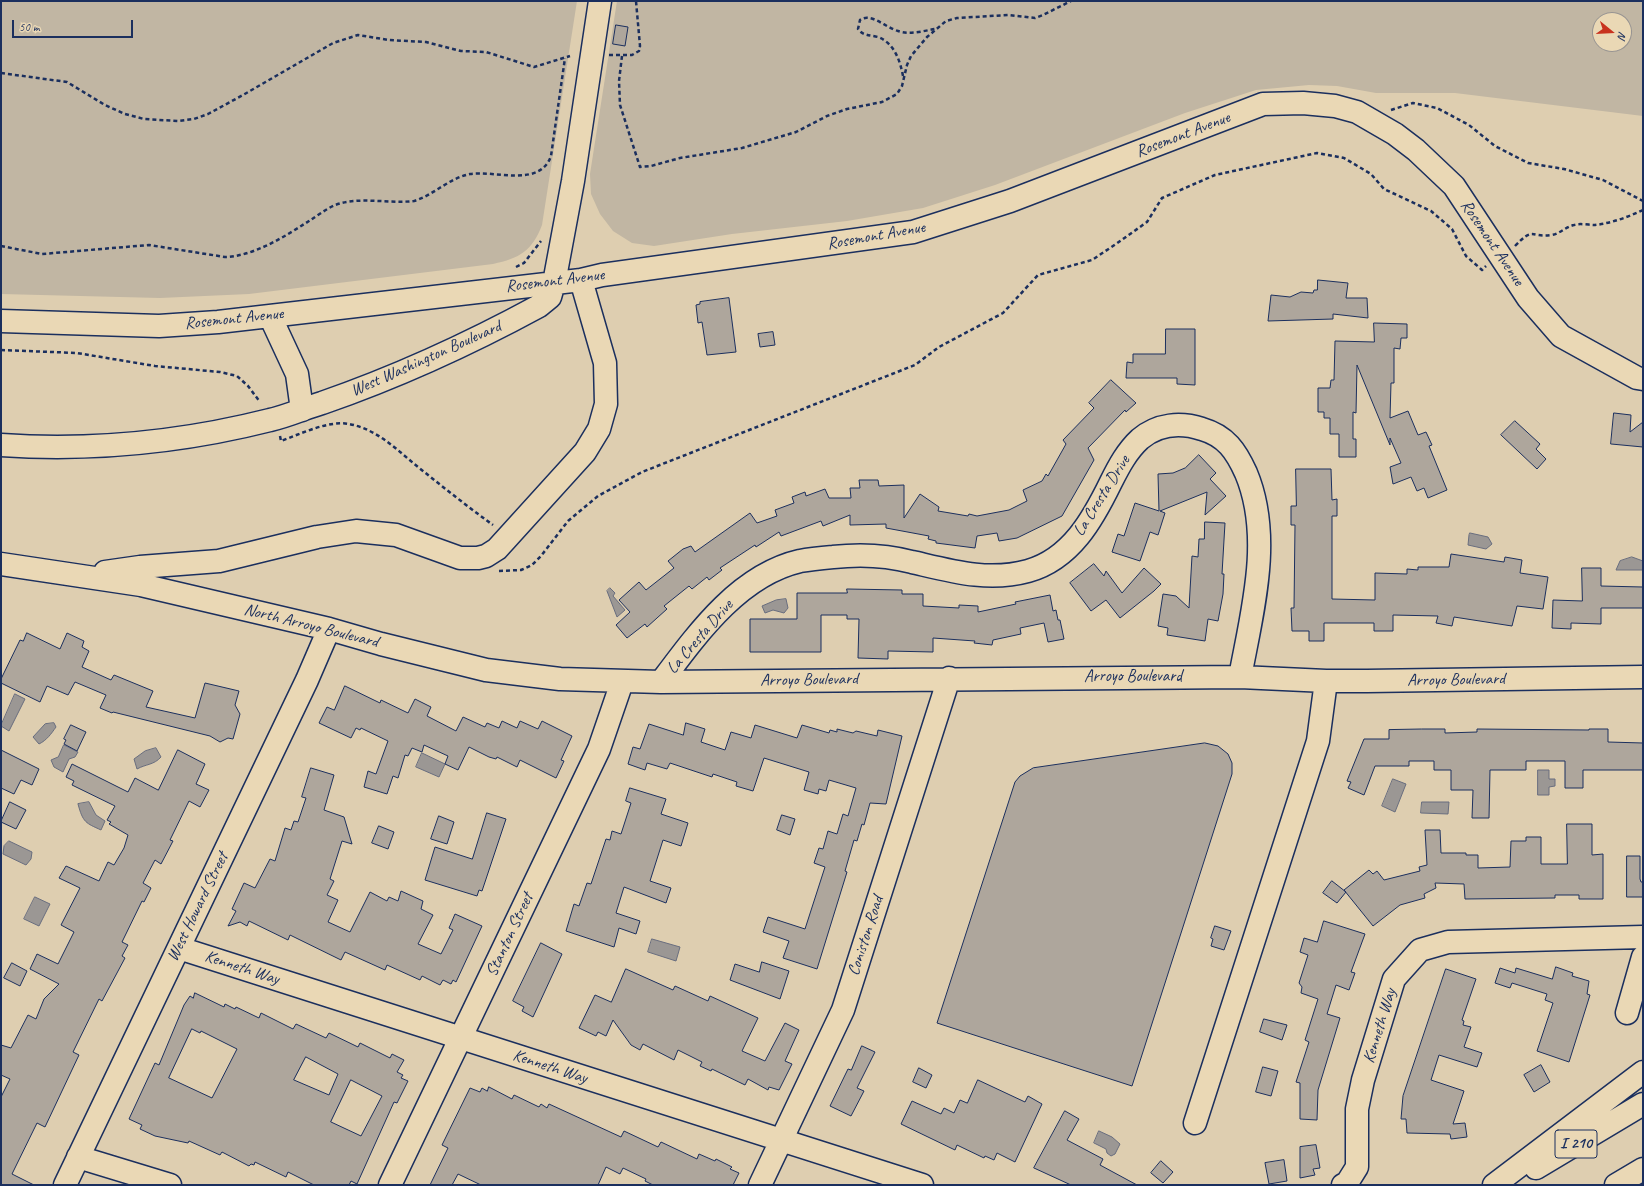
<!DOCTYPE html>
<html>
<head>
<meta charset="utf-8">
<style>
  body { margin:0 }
  #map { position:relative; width:1644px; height:1186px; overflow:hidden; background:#deceb0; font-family:Caveat,sans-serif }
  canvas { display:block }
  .frame { position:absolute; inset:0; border:2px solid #1b2f5e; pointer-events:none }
  .north { position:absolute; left:1592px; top:12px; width:40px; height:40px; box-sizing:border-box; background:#ead8b5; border:1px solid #979492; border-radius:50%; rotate:108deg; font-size:11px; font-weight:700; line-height:16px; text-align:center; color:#1b2f5e }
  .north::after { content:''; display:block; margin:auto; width:14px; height:18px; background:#c8321e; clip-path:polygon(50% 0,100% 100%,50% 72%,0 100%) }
  .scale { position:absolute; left:12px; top:20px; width:121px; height:18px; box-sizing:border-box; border:2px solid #1b2f5e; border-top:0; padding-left:5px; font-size:12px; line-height:14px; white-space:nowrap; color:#1b2f5e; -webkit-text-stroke:3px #ead8b5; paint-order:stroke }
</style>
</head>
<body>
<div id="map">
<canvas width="1644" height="1186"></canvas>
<div class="frame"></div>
<div class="north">N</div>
<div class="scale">50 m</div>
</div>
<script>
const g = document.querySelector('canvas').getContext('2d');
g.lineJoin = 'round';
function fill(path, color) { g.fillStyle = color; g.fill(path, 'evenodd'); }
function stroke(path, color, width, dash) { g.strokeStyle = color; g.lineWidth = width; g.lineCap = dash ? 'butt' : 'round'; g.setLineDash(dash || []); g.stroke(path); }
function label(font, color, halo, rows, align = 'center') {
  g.font = font + ' Caveat,sans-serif'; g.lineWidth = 3; g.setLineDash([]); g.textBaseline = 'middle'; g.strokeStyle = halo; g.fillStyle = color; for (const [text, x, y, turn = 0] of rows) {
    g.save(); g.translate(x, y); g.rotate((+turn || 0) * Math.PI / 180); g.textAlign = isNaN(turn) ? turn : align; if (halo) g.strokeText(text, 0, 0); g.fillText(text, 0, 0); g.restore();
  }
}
const green = new Path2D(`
  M1,1H577L542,225C532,251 520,258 493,264L249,294L160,298L1,294Z
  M617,1H1643V116L1455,93H1376L1337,86L1309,85L1256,90L1185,113L995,185L923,208L847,221L732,234L654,246L632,243L613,231L600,214L591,194L590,174ZM1600,20H1624V44H1600Z`);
const water = new Path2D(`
  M1470,533L1488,537L1492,544L1486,549L1468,545L1469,535Z
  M1632,557L1643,561V570H1616L1620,561Z
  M610,588L615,593L613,596L625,610L617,617L607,591Z
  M786,599L788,608L784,613L773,610L765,613L762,606L776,600Z
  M15,694L25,699L9,731L1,726Z
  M54,723L56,727C51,734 47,740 39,744L33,737L45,724Z
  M64,745L78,752L75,757L69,759L63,772L54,767L51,760L58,757Z
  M156,748L161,757C154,765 146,764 137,769L134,759L145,751Z
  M422,753L445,764L439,777L416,767Z
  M1538,770H1549V779H1555V786L1549,787V795H1538Z
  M1393,779L1406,784L1395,812L1382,806Z
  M89,802L96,815L105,821L101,830C86,823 83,823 78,804Z
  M1422,802H1449L1448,814L1421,813Z
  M9,841L32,852L31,859L26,865L3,854L4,846Z
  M35,897L50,904L39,926L24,919Z
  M652,939L680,947L676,961L648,952Z
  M1099,1131L1112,1137L1120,1144L1115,1154L1111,1156L1107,1153L1106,1149L1094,1143Z`);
const building = new Path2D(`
  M616,25L628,27L625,46L613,44Z
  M1318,280L1348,283L1346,298H1367L1368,318L1333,314V319L1268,321L1271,295L1290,297L1301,292L1313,293L1314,290H1317Z
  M729,298L736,352L707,355L702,322L698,323L696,305L700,304V302Z
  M1374,323L1407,324V338H1401L1400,349L1394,348V383H1391L1390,418L1408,411L1418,435L1426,432L1432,445L1429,446L1447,490L1428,498L1424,488L1417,491L1411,477L1393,484L1390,467L1401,463L1390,438V445L1357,365L1356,413L1353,412V439H1356V457H1339V434H1330V418H1324V412H1318V388H1330L1331,380H1334L1335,341L1374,342Z
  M1166,329H1195V385L1177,384V378H1126L1127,362L1133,363V354H1165Z
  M773,332L775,345L760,347L758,334Z
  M1111,380L1136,403L1126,412L1125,410L1088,448L1094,460L1062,516L1017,538L999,541L997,533L977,536L975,548L936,543V541L928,539L929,536L886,528V524L850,525V515L823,526L821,521L781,536L779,532L756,547L755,545L720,568L722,570L709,580L707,577L692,589L689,586L664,606L667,609L647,627L645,624L627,638L616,625L630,612L619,600L639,582L646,590L674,568L668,561L683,549L691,546L695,552L750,513L757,523L777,516L775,510L794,503L792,497L805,492L806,496L825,489L829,498H851L850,488H860L859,480H878L879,486L904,485V518L920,494L939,507L938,511L968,516L969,514L977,516L1009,510L1027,501L1023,490L1042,481L1046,474L1048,476L1066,444L1063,440L1094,408L1089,403Z
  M1614,413L1631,415L1630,432L1643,422V447L1611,444Z
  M1515,421L1540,444L1536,449L1546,459L1537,469L1501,435Z
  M1199,455L1216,473L1210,479L1226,496L1205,515L1207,492L1160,511L1165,513L1158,535L1150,532L1140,561L1112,552L1118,534L1124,536L1135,503L1159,511L1158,474L1173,473L1185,468Z
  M1296,469H1331L1332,500L1337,499V516H1332V599L1375,600V573L1407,574V569L1418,570V567H1449L1451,554L1504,562L1505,557L1522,560L1520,573L1548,577L1543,609L1517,606L1512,626L1454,617L1452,626L1436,623L1438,616L1393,615V631H1374V623H1324V641H1309V631H1292L1291,608H1294L1295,525H1291V506H1296Z
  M1205,522L1225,523L1222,574H1224L1223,594L1218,621L1208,619L1205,641L1167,635L1168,628L1158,626L1163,594L1176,596L1189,608L1192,556L1198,557L1199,539H1204Z
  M1094,564L1104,576L1106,571L1122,593L1144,568L1161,584L1154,591L1120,618L1106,600L1091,611L1070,583Z
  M1582,568H1601V586L1643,587V608H1601V624L1571,623V629L1552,628L1553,600L1582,601Z
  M847,589L902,590V594H923V606L959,608V605L978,606V612L1016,604L1015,602L1050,595L1053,611L1056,610L1058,620H1060L1064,639L1048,642L1044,623L1020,628L1021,634L993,640L992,645L974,643L975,641L933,638V652L888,651V659L858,658L859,619H847V615H821V652H750V619H797V593H847Z
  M27,633L60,649L67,633L84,641L82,647L89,651L82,667L111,680L114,675L153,691L146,707L195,718L205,683L239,691L235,705L240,714L233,739L228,738L220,742L210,736L113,712L112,713L100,708L106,695L75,682L68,695L47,686L40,702L1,683V679L20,640L23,641Z
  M345,686L380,703L381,700L408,713L415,699L431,707L427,716L456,731L463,717L485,727L487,723L499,728L502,721L517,728L520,721L538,729L542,721L572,736L561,760L564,761L556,778L520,760L517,767L497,757L496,759L489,757L469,747L458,770L445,764L448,756L424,745L422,752L412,748L408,756L405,755L398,778L393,776L387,794L364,787L368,771L376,774L388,741L361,728L360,730L356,728L351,738L319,723L327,707L334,710Z
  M686,723L705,729L701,742L725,750L731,732L751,738L755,725L797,738L802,725L829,733L830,730L837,732V729L853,733L856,731L877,736L878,730L902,736L886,804L870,803L864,825L862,824L857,841L854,840L845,871L847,872L817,969L783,958L789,941L763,932L768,917L805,929L825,867L814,863L819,848L823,849L828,831L837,834L843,814L848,816L856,788L829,780L826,791L819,789L818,794L804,790L809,772L764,758L753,791L736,786L737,782L713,774L712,777L670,763L667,769L647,763L645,770L628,764L633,747L640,749L649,724L683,735Z
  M71,725L86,732L77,751L64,744L66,740L64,739Z
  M1422,729H1445V733L1477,732V729L1589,730V729H1608V742L1643,743V770H1583V788H1565V761H1526V770H1490L1489,818H1472L1473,790H1451V770H1434V761H1409V766H1375L1364,795L1348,788L1351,782L1347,781L1364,739H1389V730Z
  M1205,743L1218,746L1228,754L1232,763V774L1132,1086L937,1023L1015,782L1020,776L1033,768Z
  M1,750L39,769L32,785L21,780L14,794L1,788Z
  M178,750L205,764L196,784L209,790L200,807L189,801L170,840L173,841L161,864L155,860L143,883L151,888L144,902L142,901L122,942L128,945L122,956L125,958L102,1001L99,999L73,1052L79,1055L45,1127L37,1123L12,1174L34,1185H1V1097L10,1079L1,1075V1045L11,1048L28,1015L36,1019L44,999L59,984L30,969L37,954L58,964L74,932L61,925L80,888L59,878L66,866L99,881L108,862L114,865L124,848L128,835L109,824L111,822L107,820L115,806L72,785L74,781L66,777L72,764L128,792L135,778L158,790Z
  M311,768L334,775L324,810L344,817L352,844L342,841L330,879L334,881L327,895L338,900L328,922L350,932L370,892L387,901L389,897L398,901L401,891L423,901L421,909L433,915L418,944L441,954L453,930L449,928L455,914L482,926L456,982L453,980L451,984L443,980L440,985L422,976L420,980L387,965L385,970L345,952L341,960L290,935L288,940L249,921L247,926L240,922L228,926L236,911L232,909L244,883L255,888L270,859L275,861L285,828L291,830L294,821L298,822L306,798L302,797Z
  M630,788L666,799L661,814L688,823L681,846L663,840L650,881L671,888L666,903L624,887L616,913L640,921L636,934L619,928L614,947L566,931L574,904L579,906L587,883L591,884L606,839L610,840L612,831L621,834L631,803L626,801Z
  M10,802L26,810L16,829L1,822Z
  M487,813L506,819L482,891L479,890L477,896L425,880L435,847L472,859Z
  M782,815L795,819L790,835L777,830Z
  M439,816L454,822L447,844L431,839Z
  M1567,824H1592V855L1603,854V899H1579V895H1555V898L1465,899L1464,884L1435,883L1436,888L1424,894L1425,898L1400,905L1373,926L1344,890L1369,870L1373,874L1377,871L1384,880L1420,871L1419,867L1427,865L1425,830H1440L1441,853H1466V855H1478V868L1510,867L1511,841H1526V837H1541V864H1567Z
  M379,826L394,832L388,849L372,843Z
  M1627,856H1640V879L1641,882H1643V897H1627Z
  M1332,881L1346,892L1337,903L1323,893Z
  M1324,921L1365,934L1351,972L1355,973L1349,990L1336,985L1327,1014L1340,1018L1318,1090L1317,1120L1300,1119V1083L1296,1082L1309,1042L1305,1040L1318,999L1301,993L1302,987L1299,983L1308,955L1300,952L1304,938L1317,942Z
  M1215,926L1231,931L1224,950L1211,946L1213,939L1211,938Z
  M541,943L562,954L533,1017L522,1011L524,1007L513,1001Z
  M762,962L789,971L780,999L730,980L735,964L759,972Z
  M12,963L27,971L20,986L4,978Z
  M1556,967L1573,973L1572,976L1589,981L1587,994L1590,995L1569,1062L1537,1051L1553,1003L1545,1000L1547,994L1512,983L1510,988L1495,983L1500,968L1515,973L1516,968L1552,979Z
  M626,969L673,990L675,986L708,1001L710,996L758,1018L742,1051L765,1061L785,1023L799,1030L785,1061L792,1064L779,1090L769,1087L768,1090L748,1079L745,1085L712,1069L711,1071L700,1066L702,1062L678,1050L674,1060L643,1044L640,1050L631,1045L613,1020L606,1036L598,1032L596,1036L579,1028L595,995L611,1002Z
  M1446,969L1476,979L1462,1020L1464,1021L1463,1025L1471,1027L1464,1047L1482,1053L1477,1067L1439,1055L1431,1080L1464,1091L1453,1124L1465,1123L1467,1137L1451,1139L1450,1134L1407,1133L1406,1119H1401L1403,1096Z
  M195,993L224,1007L225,1004L235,1009L236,1007L259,1018L261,1013L293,1029L296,1024L326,1038L329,1033L358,1047L360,1043L390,1058L392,1054L404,1060L397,1072L403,1075L401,1078L408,1081L397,1103L394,1102L357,1184L351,1181L349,1185H314L288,1172L286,1177L255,1162L254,1165L251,1164L249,1166L222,1152L220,1155L189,1141L188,1143L155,1136L140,1129L142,1125L129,1119L155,1063L159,1065L184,1005L190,996L193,998ZM192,1029L200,1033L201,1031L237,1049L212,1098L169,1078ZM306,1057L338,1074L329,1095L294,1080ZM351,1080L382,1096L361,1136L331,1122Z
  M1264,1019L1287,1025L1282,1040L1260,1032Z
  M862,1046L875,1052L857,1088L864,1091L851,1116L830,1106L848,1069L851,1070Z
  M1541,1065L1550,1082L1534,1092L1524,1075Z
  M1263,1067L1278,1071L1271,1096L1256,1092Z
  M919,1068L932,1075L926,1088L913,1082Z
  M978,1080L1025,1102L1028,1096L1042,1104L1015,1162L997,1153L994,1160L985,1156L984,1158L957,1145L955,1150L901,1124L912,1101L941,1114L944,1108L954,1113L960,1100L967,1103Z
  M489,1087L512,1099L514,1095L539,1107L541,1104L547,1108L549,1104L621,1137L624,1131L658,1147L661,1142L697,1159L699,1154L715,1161L716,1159L732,1167L730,1169L739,1173L733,1185H653L645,1181L646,1179L623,1168L620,1174L606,1167L598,1185H481L458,1174L452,1185H430L448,1148L442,1145L470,1088L480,1092L482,1088L487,1091Z
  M1065,1111L1079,1119L1067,1140L1103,1159L1100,1165L1137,1185H1071L1034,1168Z
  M1316,1145L1320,1168L1313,1169L1315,1175L1300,1178V1147Z
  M1284,1160L1287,1181L1269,1184L1265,1163Z
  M1161,1161L1173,1172L1163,1183L1151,1173Z`);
const path = new Path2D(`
  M609,55H632L639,51L640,46L636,1
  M622,56L619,81L620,105L640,167L651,166L680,158L742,148L796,132L827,116L847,109L882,102L897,94L902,86L907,65L911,56L927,37L946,21L957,18L1008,15L1035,18L1043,15L1071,1
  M1,73L67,82L105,105L125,114L144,119L178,121L194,119L208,114L243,95L333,43L358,35L389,40L426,42L461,51L486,52L534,67L570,56
  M903,76C900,60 894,43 878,37C870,35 863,36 858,29L860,20C871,12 886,28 898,31C910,35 923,31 935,29
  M1391,110L1413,103L1437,108L1469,125L1495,146L1528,163L1564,169L1603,180L1643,201
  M1,246L42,254L149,245L225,257C254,256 284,237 309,221C317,216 326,209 335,205C360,196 388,204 414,201C434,195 449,178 470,174C495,170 540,188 551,156L565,58
  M1515,246C1534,226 1531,238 1551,235C1560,234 1565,227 1574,225C1580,223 1589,225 1595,225C1612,223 1628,217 1643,210
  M516,267L524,263L541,241
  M1,350L77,353L155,366L220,372L237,376L248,386L260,402
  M280,436L281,441C300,434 329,420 349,424C377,429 397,450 418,467C443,487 468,507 493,525
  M499,571L521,570L532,565L541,556L568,521L598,496L642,472L915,365L939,347L1003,313L1038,275L1092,260L1116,244L1147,222L1162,198L1215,175L1317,153L1344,158L1371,174L1384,189L1431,211L1452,229L1466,256L1482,270L1486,266`);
const minor = new Path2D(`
  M270,316L297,374L302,410
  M1,321L159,326L218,322L581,280L602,275L913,232L1010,201L1263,104L1303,103L1335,106L1357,112L1395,134L1416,150L1454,186L1528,298L1561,336L1637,378L1643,379
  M1,445C91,451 183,442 270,420C288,416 305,408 322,403C397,377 469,344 539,306L550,297L554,283L573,181L600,1
  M1,564L141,585L329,629L381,644L486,670L560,679L661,682L1240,677L1326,681H1367L1643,677
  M105,572L140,567L219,561L317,537L356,531L396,535L460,558H478L486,556L497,549L585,452L599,429L606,404L605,363L581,280
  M661,682C697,634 739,575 800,561C811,559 822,558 833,557C859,554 886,555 912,562C951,571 988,582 1028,571C1071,559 1093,519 1111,482C1119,466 1127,451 1140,439C1158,424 1180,422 1202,429C1226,436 1236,451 1246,473C1273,537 1252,612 1240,677
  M179,948L922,1185
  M1627,1013L1643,957
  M1195,1123L1318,741L1326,681
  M78,1157L170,1185
  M65,1185L307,680L329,629
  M390,1185L599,749L622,682
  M760,1185L843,1010L949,678
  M1343,1185L1347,1183L1357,1167V1109L1363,1080L1394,979L1420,950L1448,942L1643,937`);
const highway = new Path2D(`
  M1536,1168L1643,1104
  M1494,1185L1643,1072
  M1616,1185L1643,1169`);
const shields = [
  [1576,1144,42]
];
const shieldNames = [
  ["I 210",1576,1144]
];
const streetNames = [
  ["Rosemont Avenue",1183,135,-21],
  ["Rosemont Avenue",876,236,-10],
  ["Rosemont Avenue",1492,243,56],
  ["Rosemont Avenue",555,281,-7],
  ["Rosemont Avenue",234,319,-6],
  ["West Washington Boulevard",426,359,-24],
  ["La Cresta Drive",1102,496,-58],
  ["North Arroyo Boulevard",311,626,14],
  ["La Cresta Drive",700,637,-49],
  ["Arroyo Boulevard",1133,677],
  ["Arroyo Boulevard",809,680,-1],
  ["Arroyo Boulevard",1456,680,-1],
  ["West Howard Street",198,907,-64],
  ["Stanton Street",510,935,-65],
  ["Coniston Road",866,936,-72],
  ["Kenneth Way",242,968,18],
  ["Kenneth Way",1380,1026,-73],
  ["Kenneth Way",550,1067,18]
];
fill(green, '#c1b6a3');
fill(water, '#9b9794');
stroke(water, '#686d7e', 1);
fill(building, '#aea69c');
stroke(building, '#1b2f5e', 1);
stroke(minor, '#1b2f5e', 25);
stroke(highway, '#1b2f5e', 25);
stroke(path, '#1b2f5e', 2.5, [4, 3]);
stroke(minor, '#ead8b5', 22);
stroke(highway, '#ead8b5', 22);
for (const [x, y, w] of shields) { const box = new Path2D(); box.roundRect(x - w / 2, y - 14, w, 28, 3); g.fillStyle = '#ead8b5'; g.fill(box); stroke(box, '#1b2f5e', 1); }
label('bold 16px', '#1b2f5e', null, shieldNames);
label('17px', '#1b2f5e', '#ead8b5', streetNames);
</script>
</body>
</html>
